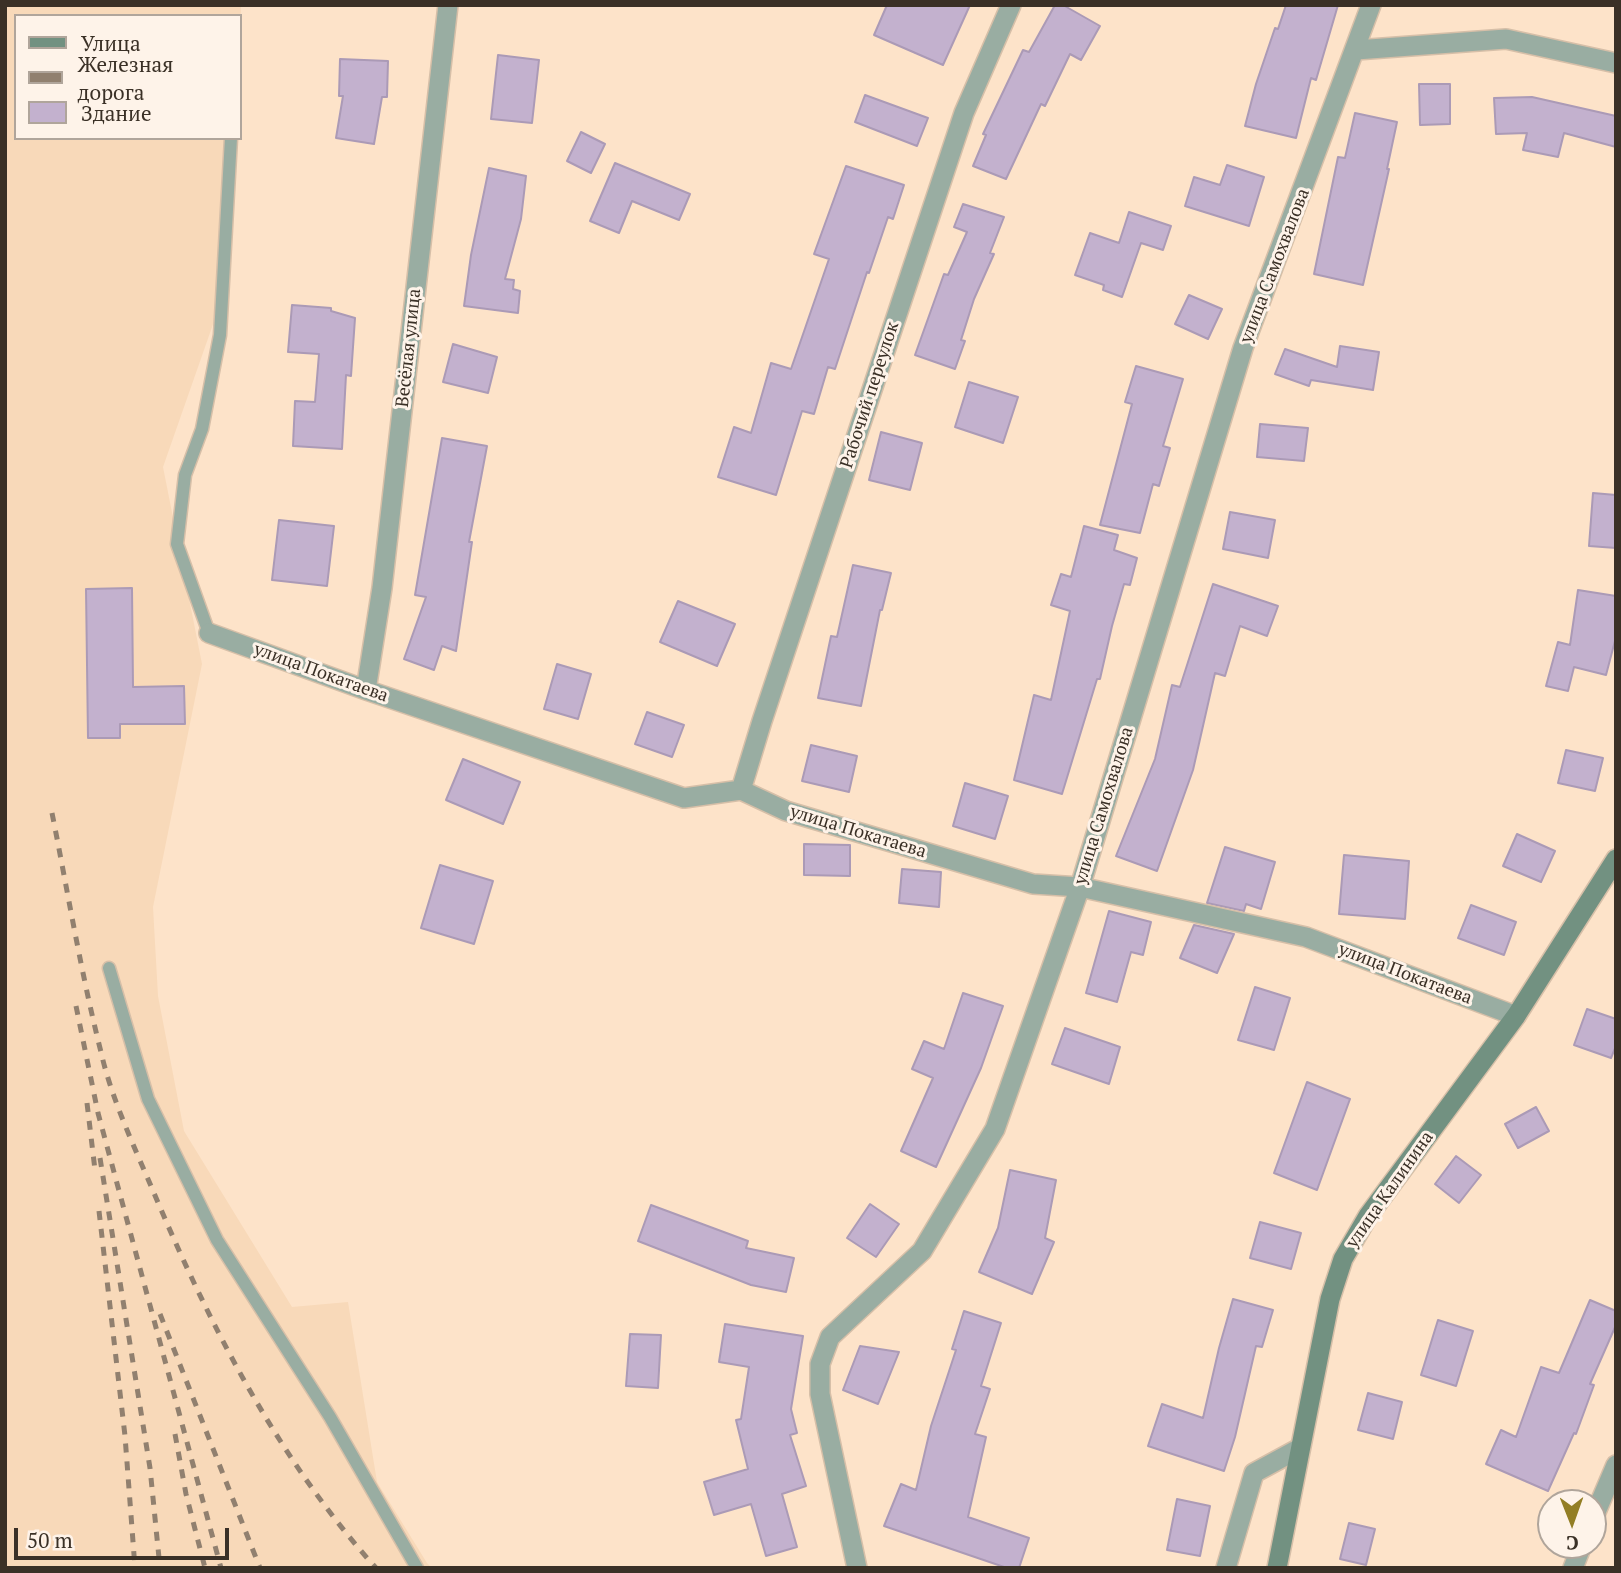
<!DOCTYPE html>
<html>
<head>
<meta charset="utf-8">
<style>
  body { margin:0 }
  #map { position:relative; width:1621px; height:1573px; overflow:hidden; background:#fde3c9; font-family:"PT Serif",serif }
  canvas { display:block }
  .frame { position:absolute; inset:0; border:7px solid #3a3026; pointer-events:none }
  .legend { position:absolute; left:14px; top:14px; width:228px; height:126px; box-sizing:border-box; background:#fef3e9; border:2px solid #b0a59b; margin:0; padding:9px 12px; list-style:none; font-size:21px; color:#3a3026 }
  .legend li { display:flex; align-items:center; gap:14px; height:35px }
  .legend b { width:35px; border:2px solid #b0a59b }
  .north { position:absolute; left:1537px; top:1489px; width:70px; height:70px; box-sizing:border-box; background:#fef3e9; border:2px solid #b0a59b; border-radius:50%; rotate:179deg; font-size:19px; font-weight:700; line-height:28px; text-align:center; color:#3a3026 }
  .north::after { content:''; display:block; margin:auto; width:24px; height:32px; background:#937e25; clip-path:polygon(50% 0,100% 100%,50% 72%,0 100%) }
  .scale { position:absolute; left:14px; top:1528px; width:215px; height:32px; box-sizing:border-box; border:4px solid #3a3026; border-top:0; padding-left:9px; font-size:21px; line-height:24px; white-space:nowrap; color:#3a3026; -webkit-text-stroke:5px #fef3e9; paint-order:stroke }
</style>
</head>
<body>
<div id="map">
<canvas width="1621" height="1573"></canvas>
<div class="frame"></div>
<ul class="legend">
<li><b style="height:9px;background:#729181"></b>Улица</li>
<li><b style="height:9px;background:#91806f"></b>Железная дорога</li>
<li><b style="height:19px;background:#c3b1ce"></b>Здание</li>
</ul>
<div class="north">С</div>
<div class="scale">50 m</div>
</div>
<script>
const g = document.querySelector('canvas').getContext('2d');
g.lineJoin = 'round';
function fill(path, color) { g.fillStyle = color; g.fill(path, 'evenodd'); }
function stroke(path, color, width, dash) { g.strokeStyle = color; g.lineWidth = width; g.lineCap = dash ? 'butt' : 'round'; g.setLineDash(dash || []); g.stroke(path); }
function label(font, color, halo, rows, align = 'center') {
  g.font = font + ' "PT Serif",serif'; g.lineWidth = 6; g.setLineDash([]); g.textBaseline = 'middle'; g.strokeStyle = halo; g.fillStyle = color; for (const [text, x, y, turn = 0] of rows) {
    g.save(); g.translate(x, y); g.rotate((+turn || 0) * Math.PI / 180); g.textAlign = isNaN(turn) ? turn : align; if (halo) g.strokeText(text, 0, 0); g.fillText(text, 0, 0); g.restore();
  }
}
const built = new Path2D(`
  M5,5H241L240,32V16H16V138H234L225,290L163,467L202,664L153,907L158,996L184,1131L292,1307L348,1302L377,1482L427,1563L432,1568H5Z`);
const building = new Path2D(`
  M887,5H970L943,65L874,35Z
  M1055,5H1063L1100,26L1081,60L1070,54L1045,106L1041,104L1006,179L973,166L986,135L983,134L1023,50L1029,52Z
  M1286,5H1338L1316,80L1311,78L1296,138L1245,126L1256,84L1275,28L1278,29Z
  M498,55L539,60L532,123L491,119Z
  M340,59L388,61L387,97H382L374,144L336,138L343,96H339Z
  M1419,84H1450V124L1420,125Z
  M865,95L928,118L917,146L855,122Z
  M1532,97L1616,116V147L1564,133L1558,157L1523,150L1527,133L1496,134L1494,98Z
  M1355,113L1397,122L1387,169H1389L1363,285L1314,274L1338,157L1345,158Z
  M581,132L605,144L591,173L567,161Z
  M615,163L690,194L679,220L632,201L619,233L590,221Z
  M1227,165L1264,177L1249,226L1185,206L1194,177L1220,185Z
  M846,166L904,185L893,219L888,217L869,273L867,272L835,369L828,367L814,414L802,411L776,495L718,477L734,427L751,433L771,363L791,369L829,259L814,254Z
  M489,168L526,176L521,219L505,279L514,280L513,289L520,291L518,313L464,306L471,255Z
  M963,204L1004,217L990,253L994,254L974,299L961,340L965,341L955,369L915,355L944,274L948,275L967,232L954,227Z
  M1129,212L1171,226L1163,250L1141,243L1122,297L1103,290L1104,285L1075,275L1090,233L1119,243Z
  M1189,295L1222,309L1208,339L1175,324Z
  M292,305L331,308V311L355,318L351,376L346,375L342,449L293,446L295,401L315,402L319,354L288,352Z
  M453,344L497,357L488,393L443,382Z
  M1340,346L1379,352L1373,390L1311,380L1309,386L1275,374L1285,349L1337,367Z
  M1136,366L1183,379L1163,446L1170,448L1159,486L1153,484L1140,533L1100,525L1132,404L1125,402Z
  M969,382L1018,397L1003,443L955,427Z
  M1260,424L1308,428L1304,461L1257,457Z
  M881,432L922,443L910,490L869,480Z
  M442,438L487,446L469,542H472L456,651L442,646L434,670L404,659L426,597L415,595Z
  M1593,493L1616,495V548L1589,546Z
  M1230,512L1275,520L1268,558L1223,549Z
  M279,520L334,526L327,586L272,580Z
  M1084,526L1118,535L1114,550L1137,558L1130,585L1124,584L1112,626L1100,679H1097L1062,794L1014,780L1034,695L1051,700L1070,611L1051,605L1061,574L1071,577Z
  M853,565L891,573L882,610H880L861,706L818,698L831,636L837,637Z
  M1213,584L1278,606L1267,636L1240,626L1225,676L1215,673L1193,770L1157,871L1116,856L1155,759L1172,685L1180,687Z
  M132,588L133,687L184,686L185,724H120V738H88L86,589Z
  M1578,590L1616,596V637L1606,675L1574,667L1568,691L1546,686L1558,642L1570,645Z
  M678,601L735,624L717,666L660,642Z
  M557,664L591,674L578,719L544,709Z
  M647,712L684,725L672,757L635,744Z
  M811,745L857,756L849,792L802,781Z
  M1566,750L1603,758L1595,791L1558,783Z
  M463,759L520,782L503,824L446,800Z
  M965,783L1008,796L995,839L953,826Z
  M1517,834L1555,851L1541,882L1503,866Z
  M804,844L850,845V876L804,875Z
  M1225,847L1275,862L1261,909L1246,904L1244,911L1207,903Z
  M1344,855L1409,861L1405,919L1339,914Z
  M440,865L493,881L474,944L421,928Z
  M902,869L941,872L939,907L899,903Z
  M1471,905L1516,922L1504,955L1458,938Z
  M1109,911L1151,922L1143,955L1131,952L1117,1002L1086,993Z
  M1194,925L1234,934L1217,973L1180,958Z
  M1255,987L1290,998L1274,1050L1238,1040Z
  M963,993L1003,1006L981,1068L936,1167L901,1151L933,1078L912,1069L924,1041L944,1049Z
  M1587,1009L1616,1019V1046L1611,1058L1574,1045Z
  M1065,1028L1120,1047L1109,1084L1052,1064Z
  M1307,1082L1350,1099L1317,1190L1274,1173Z
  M1536,1107L1549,1131L1518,1148L1505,1124Z
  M1456,1156L1481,1175L1459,1203L1435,1184Z
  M1010,1170L1056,1180L1045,1238L1054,1242L1032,1294L979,1272L998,1228Z
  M870,1204L899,1224L876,1257L847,1238Z
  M651,1205L748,1241L746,1248L794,1258L786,1292L751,1285L638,1241Z
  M1260,1222L1301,1233L1291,1269L1250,1258Z
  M1233,1299L1273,1310L1262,1347L1256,1346L1235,1437L1224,1471L1148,1446L1162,1404L1203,1418L1219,1348Z
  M1590,1300L1616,1311V1325L1590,1384L1594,1385L1576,1434L1574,1433L1548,1491L1486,1464L1501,1430L1516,1437L1541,1367L1559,1373Z
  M964,1311L1001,1323L981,1386L990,1389L975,1434L986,1437L968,1517L1029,1538L1019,1568H1007L884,1526L901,1484L916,1490L931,1426L956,1350L952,1349Z
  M1438,1320L1473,1331L1456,1386L1421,1375Z
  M725,1324L803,1336L791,1409L797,1433L790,1435L806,1486L782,1494L797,1547L766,1556L751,1504L714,1515L704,1482L748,1469L736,1420L741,1419L749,1367L719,1362Z
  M630,1334L661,1335L658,1388L626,1386Z
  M860,1346L899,1352L878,1404L843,1390Z
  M1368,1393L1402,1402L1393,1439L1358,1430Z
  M1177,1499L1210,1506L1200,1556L1167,1550Z
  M1349,1523L1375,1529L1366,1565L1340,1559Z`);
const service = new Path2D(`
  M209,633L177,544L185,475L202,429L220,335L231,138
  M109,968L148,1099L217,1240L330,1417L417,1568`);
const minor = new Path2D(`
  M1356,50L1506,39L1616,63
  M209,633L366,690L684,798L741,790L786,811L1033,884L1080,887L1306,937L1516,1016
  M366,690L382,588L448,5
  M741,790L762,721L964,113L1011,5
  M1593,1519L1616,1465
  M857,1568L820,1394V1364L830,1337L922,1251L995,1129L1080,887L1243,348L1371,5
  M1226,1568L1254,1473L1300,1448
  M1573,1568L1582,1545`);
const secondary = new Path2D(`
  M1277,1568L1330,1299L1343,1259L1368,1216L1516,1016L1616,859`);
const rail = new Path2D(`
  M52,813C68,893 81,973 101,1052C111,1097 133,1144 151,1186C208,1322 277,1458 376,1568
  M76,1006L98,1113L221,1568
  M87,1103L95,1170
  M100,1158L150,1468L160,1568
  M99,1211L125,1436L135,1568
  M160,1314L260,1568
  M175,1434L186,1494L205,1568`);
const streetNames = [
  ["улица Самохвалова",1275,266,-69],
  ["Весёлая улица",409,348,-84],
  ["Рабочий переулок",870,395,-72],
  ["улица Покатаева",321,673,20],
  ["улица Самохвалова",1104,806,-73],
  ["улица Покатаева",858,832,17],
  ["улица Покатаева",1405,974,21],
  ["улица Калинина",1390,1190,-55]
];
fill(built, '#f8d9b9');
fill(building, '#c3b1ce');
stroke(building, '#ab9ab6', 2);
stroke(service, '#d6bfa8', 15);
stroke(minor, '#d6bfa8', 22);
stroke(secondary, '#d6bfa8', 22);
stroke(service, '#99ada2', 12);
stroke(minor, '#99ada2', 19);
stroke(secondary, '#729181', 19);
stroke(rail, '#91806f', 5, [9, 9]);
label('18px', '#3a3026', '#fef3e9', streetNames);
</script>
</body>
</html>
